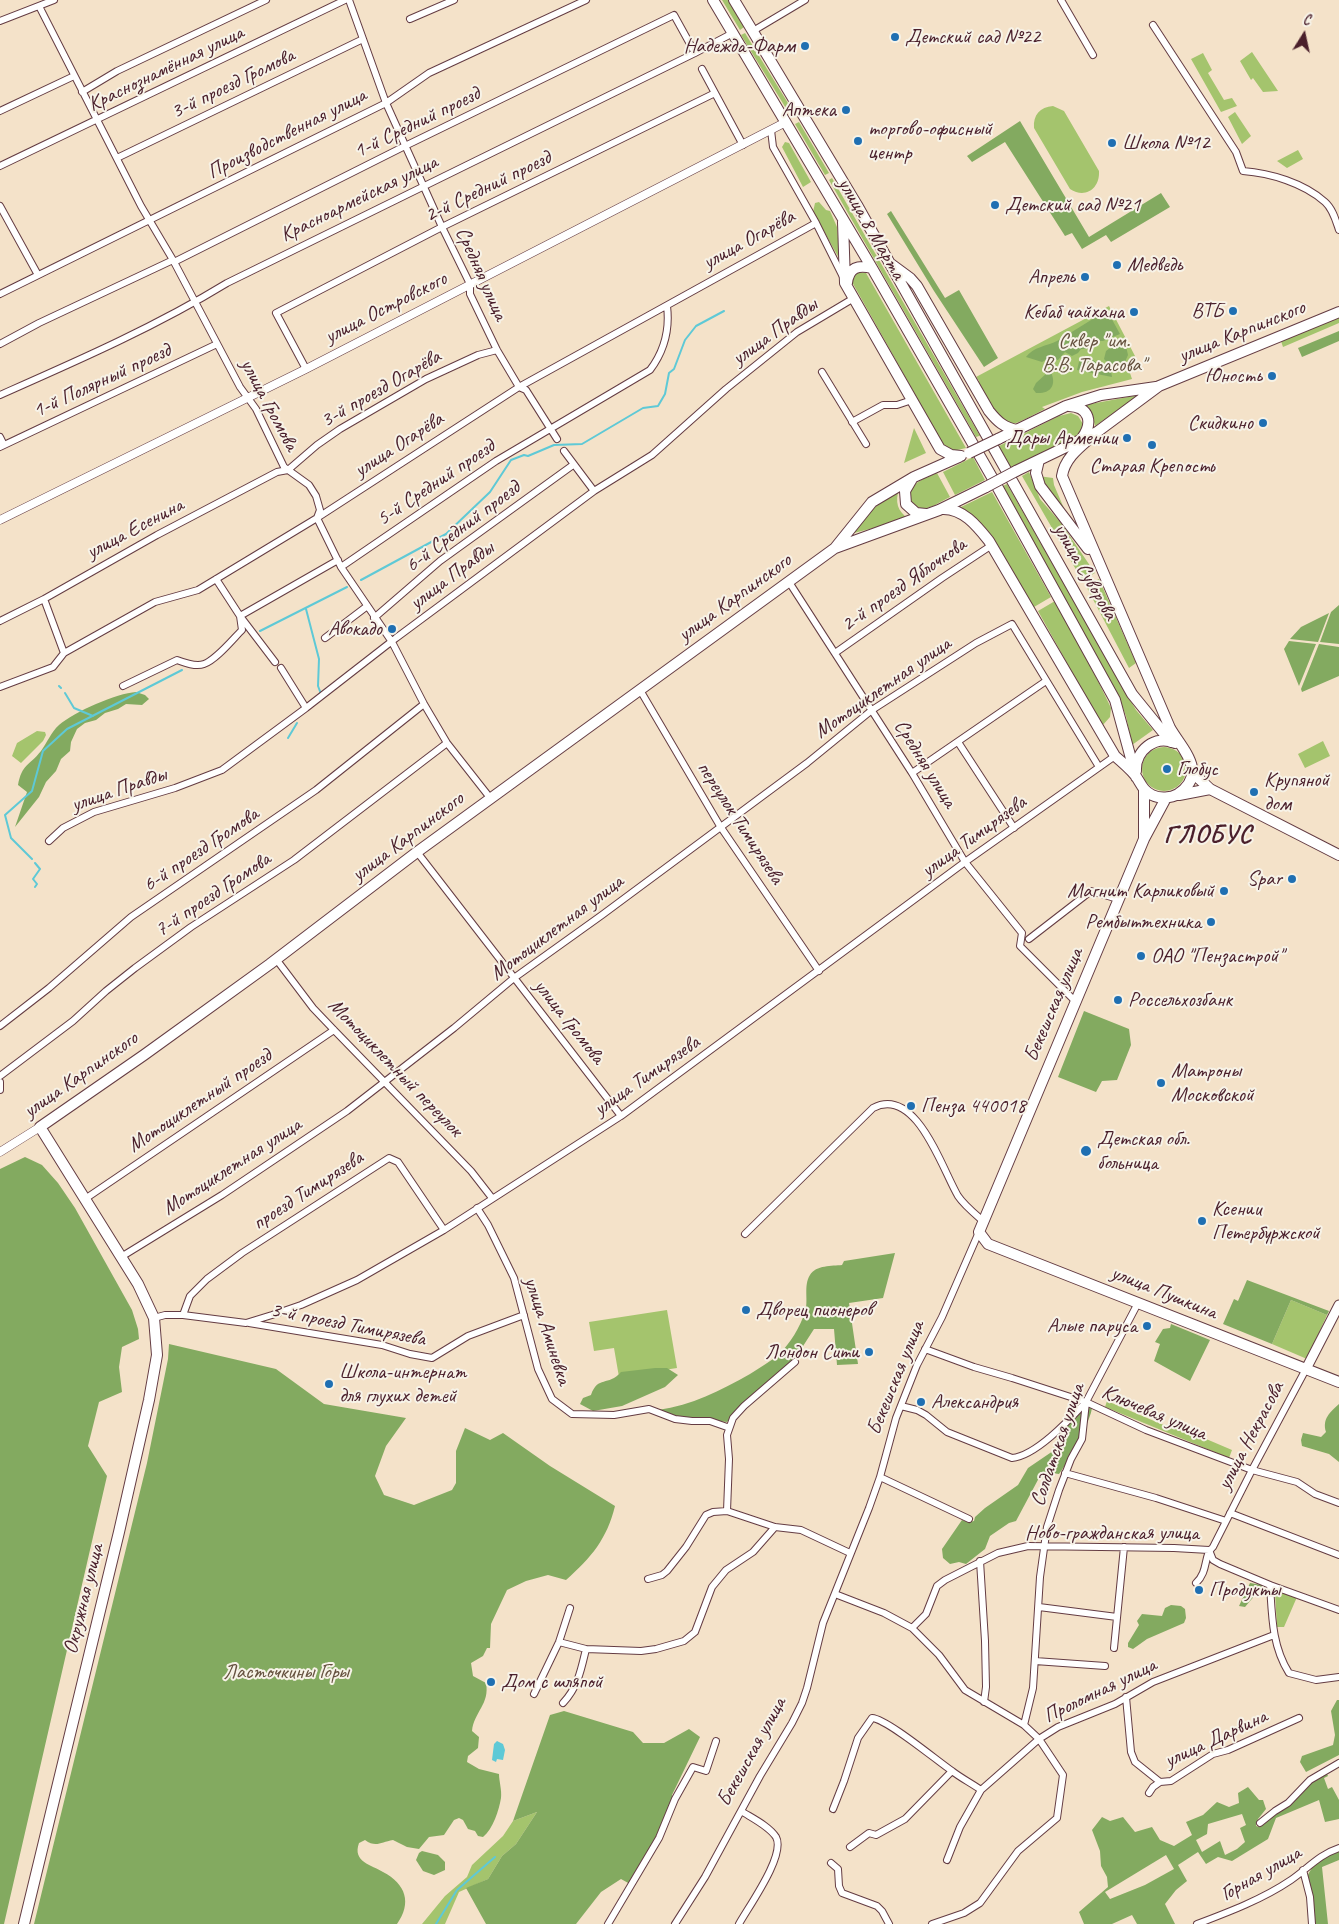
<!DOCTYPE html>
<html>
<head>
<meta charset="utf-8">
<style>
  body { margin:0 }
  #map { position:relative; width:1339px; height:1924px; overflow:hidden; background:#f4e2c9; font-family:Caveat,sans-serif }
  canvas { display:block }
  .north { position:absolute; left:1279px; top:10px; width:50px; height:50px; -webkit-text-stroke:4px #f7f3e8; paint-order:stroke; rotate:10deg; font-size:14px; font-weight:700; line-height:20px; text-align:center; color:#4a1f2b }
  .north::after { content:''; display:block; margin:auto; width:18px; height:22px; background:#4a1f2b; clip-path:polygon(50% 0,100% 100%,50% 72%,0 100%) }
</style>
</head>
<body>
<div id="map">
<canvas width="1339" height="1924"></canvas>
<div class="north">С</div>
</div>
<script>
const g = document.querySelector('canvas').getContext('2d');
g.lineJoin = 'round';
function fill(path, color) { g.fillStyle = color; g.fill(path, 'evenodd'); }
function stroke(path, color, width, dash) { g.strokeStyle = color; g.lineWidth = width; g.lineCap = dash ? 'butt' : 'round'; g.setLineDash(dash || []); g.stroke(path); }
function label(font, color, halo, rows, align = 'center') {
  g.font = font + ' Caveat,sans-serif'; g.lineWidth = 4; g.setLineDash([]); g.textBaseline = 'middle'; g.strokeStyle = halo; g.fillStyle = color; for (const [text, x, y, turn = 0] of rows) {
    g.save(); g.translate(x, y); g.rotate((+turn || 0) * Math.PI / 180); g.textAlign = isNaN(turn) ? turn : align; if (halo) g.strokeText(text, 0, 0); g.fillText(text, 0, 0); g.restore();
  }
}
const green = new Path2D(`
  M722,0H728L744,27L740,30Z
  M745,33L791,108L787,110L741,35Z
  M1252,52L1278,91L1263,92L1253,78L1251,80L1240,61Z
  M1203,53L1212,70L1208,73L1224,100L1232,98L1237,106L1221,112L1191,59Z
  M1053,106L1064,111L1099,171C1100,189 1085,199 1070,189L1034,128C1033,115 1040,107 1053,106Z
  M1235,112L1251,136L1242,144L1228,117Z
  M799,122L829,173L825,175L795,124Z
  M785,142L789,143L811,182L803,187L782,147Z
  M1298,150L1303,159L1287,168L1277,161Z
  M832,178L980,436H979L976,437L829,180Z
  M819,202L826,210L830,211L837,227L840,260L813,212L815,203Z
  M855,272L866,273L966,448L953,451L944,446L852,282Z
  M1109,306L1135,356L1127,364L1132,379L1082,392L1042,407L1045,409C1036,413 1020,423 1012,424C999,425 984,392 978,382L979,381L976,377Z
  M1339,316V323L1283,347L1281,341Z
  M1139,395L1095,426L1092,414L1085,405Z
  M1071,413L1078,416L1083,424L1081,431L1077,436L1010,469L999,446L1059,416Z
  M914,428L926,453L904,463Z
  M973,457L985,480L955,495L943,472Z
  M1029,472L1040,499L1061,523L1095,573L1082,580L1022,476Z
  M937,473L950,497C933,505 924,516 909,501C909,482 922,480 937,473Z
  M1038,476L1053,478L1054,485L1069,520Z
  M1007,484L1122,686L1136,710L1153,730L1132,745L1126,716L1120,700L1001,487Z
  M899,489C895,502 897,511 909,519L850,534L870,511Z
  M992,492L1051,597L1034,607L987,532L959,508Z
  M1099,579L1136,663L1129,668L1086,586Z
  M1055,601L1099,683L1111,708L1110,717L1102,726L1038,611Z
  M37,731L45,732L46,735L43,741L21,763L12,756L17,743Z
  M1323,741L1330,756L1305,768L1298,754Z
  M1142 769a22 22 0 1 1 44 0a22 22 0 1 1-44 0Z
  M1291,1300L1327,1315L1307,1359L1272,1344Z
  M667,1310L677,1368L619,1377L614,1348L594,1351L589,1322Z
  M1107,1401L1173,1429L1178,1427L1232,1450L1229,1458L1105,1407Z
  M1278,1591L1297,1597L1284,1627H1277L1275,1592Z
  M537,1812L516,1844L502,1856L488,1879L459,1892L445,1924H422L445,1896L467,1877L472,1865L503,1836L513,1821Z`);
const forest = new Path2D(`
  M1020,121L1089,237L1161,193L1170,207L1111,242L1106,235L1082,249L1072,233L1065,236L1005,142L972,162L967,156Z
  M891,211L945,298L959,290L998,358L984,367L934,291L887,214Z
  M1101,314H1109L1120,334L1103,341H1095L1087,349H1081L1078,353L1072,356L1065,352L1058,360L1048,359L1042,362L1026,357C1033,347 1047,346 1057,341C1072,332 1086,323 1101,314Z
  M1339,331V341L1302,357L1298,348Z
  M1122,343L1126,346L1128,355L1124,364C1117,368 1109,365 1104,359L1106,351L1115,344Z
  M1088,356L1098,364L1111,371L1112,377L1077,370L1079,362Z
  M1048,372H1051C1057,386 1050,394 1036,393L1033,389L1036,383Z
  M1339,605V644L1320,642L1331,612Z
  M1329,613L1318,642L1290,639L1301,627Z
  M1289,641L1316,644L1299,686L1284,649Z
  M1319,644L1339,647V676L1302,692L1301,689Z
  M136,692L145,695L149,699L142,705L126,704L118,709L105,713L96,720L85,723L77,729L71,742L70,751L61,759L56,771L46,782L39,797L15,827L27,792L18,785C22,764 29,766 41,751C47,743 51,732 59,725C74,712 117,693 136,692Z
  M1084,1011L1129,1029L1131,1045L1117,1080L1102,1081L1096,1092L1058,1077Z
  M25,1157L42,1165L58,1183L75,1208L132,1310L138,1329L139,1339L122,1347L119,1367L122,1392L99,1402L88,1446L107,1476L4,1924H0V1169Z
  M895,1253L883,1298L849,1303L858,1364L837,1365L834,1329H814L796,1357L743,1403L727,1422L674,1416L658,1410C692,1405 720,1391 750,1374C759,1368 770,1362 779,1354C790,1344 800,1327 805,1312C809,1301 803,1286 810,1275C816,1265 832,1266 842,1265L844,1261Z
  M1247,1280L1329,1311L1327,1315L1291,1300L1272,1344L1223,1324L1234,1299L1238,1301Z
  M1171,1324L1210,1340L1190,1381L1154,1361L1160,1344L1155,1342L1163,1329L1170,1328Z
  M169,1344L276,1369L324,1404L406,1418L386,1446L375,1476L384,1495L414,1505L452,1490L456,1483V1451L465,1428L490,1440L503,1433L550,1466L615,1506C607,1539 591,1558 566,1580L548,1575L526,1581L507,1590L491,1624L490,1648H487L483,1656L471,1663L473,1676L486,1683C490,1704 474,1712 472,1731L479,1737L478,1748L468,1756L467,1762L479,1769L499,1774C499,1781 502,1790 501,1798C499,1810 493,1829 483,1837L478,1836L475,1831L468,1829L463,1820L459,1818L454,1820L444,1835L429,1837L419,1849L407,1847L393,1840C381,1842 376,1848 365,1840L359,1843C352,1862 372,1865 383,1872C406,1884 412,1903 397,1924H34L147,1463L168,1359Z
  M655,1368H667L678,1375L665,1387L622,1406L593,1411L580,1404L583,1398L591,1395C598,1375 608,1387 621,1372Z
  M1076,1402L1092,1407C1092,1419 1067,1464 1059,1474L1045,1472L1040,1476L1016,1521L1009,1523L990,1536L985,1549L966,1564L959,1562L950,1564L943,1558L942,1549L962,1520L969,1522L974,1521L975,1517L985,1508L1018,1485L1028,1468L1053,1451L1054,1445L1064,1428L1070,1407Z
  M1339,1404V1462L1329,1454L1302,1446L1301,1440L1303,1433L1321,1437L1326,1432C1322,1419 1330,1412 1339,1404Z
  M1250,1583L1262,1585V1587L1245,1607L1239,1606Z
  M1171,1605L1181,1606L1185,1609L1186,1618L1184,1623L1147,1639L1133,1649L1128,1647V1643L1139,1625L1137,1621L1142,1614L1162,1616L1165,1608Z
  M1337,1700H1339V1755L1306,1772L1300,1762L1302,1756L1333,1745L1335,1735L1331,1711Z
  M564,1711L633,1732L643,1743H664L689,1729L700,1737L672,1795L675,1799L659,1838L630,1884L621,1879L601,1892L576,1924H486L466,1888L488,1879L502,1856L516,1844L537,1812L513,1821L550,1715Z
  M1326,1772L1328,1776L1324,1778L1328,1789L1332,1787L1339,1800V1819L1325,1822L1319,1800L1276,1818L1268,1839L1232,1861L1218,1857L1206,1864L1198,1852L1178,1865L1187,1881L1176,1890L1165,1904L1175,1924H1137L1132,1915L1112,1924H1084L1079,1912L1108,1887L1107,1877L1101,1866L1100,1851L1092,1830L1102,1817L1110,1821L1123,1817L1135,1832L1152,1827L1160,1840L1174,1846L1192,1835L1186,1822L1203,1815L1217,1802L1229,1807L1239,1803L1238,1793L1248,1787L1259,1800H1263L1266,1809L1258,1819L1256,1826L1260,1827C1279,1806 1303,1787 1326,1772ZM1242,1814L1246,1825L1240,1828L1245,1842L1237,1849L1225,1855L1220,1841L1202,1852L1196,1840L1207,1834L1208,1824ZM1166,1855L1174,1869L1145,1885L1110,1899L1105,1892Z
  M422,1851L438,1855L445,1862V1870L434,1875L423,1871L416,1860L419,1853Z
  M1339,1851V1860L1322,1867L1328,1924H1314L1307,1878C1311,1864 1326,1856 1339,1851Z`);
const water = new Path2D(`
  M497,1741L503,1744L505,1750L503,1760L497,1759L496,1762L492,1760L494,1744Z`);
const stream = new Path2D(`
  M361,580L446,534L490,492L511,460L524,455L528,456L554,445L582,444L643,408L658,406L665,394L669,373L674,369L685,340L696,326L724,311
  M306,609L319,659L318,686L321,694
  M260,631L347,587
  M59,686L61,688
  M65,693L74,708L93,716
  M288,738L297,723
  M32,859L11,838L5,815L32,791L43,751L67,729L182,670
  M35,863L40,869L33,879L37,884L35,887
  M436,1924L457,1890L495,1857`);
const minor = new Path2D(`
  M349,0L386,103L442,227L470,284V294L497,350L519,387L526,390L557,439
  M1061,0L1093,55
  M39,6L141,206L173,260L240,387L256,409L284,467L309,485L316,496L320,510L317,518L341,567L392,642L424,704L447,743L491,799
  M410,19L454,0
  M0,21L54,0
  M1153,25L1236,152L1243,171C1270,173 1304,183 1325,202C1333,209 1336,221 1339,230
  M753,31L805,0
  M702,69L743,145
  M82,92L117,71L266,0
  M0,111L74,76
  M771,130L773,147L816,223L843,277
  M117,158L363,39
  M0,166L345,0
  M0,206L38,275
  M174,262L405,146L674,15L695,53
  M0,294L386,103L429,73L586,0
  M0,344L39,323L173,260
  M306,369L276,313L442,227L715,93
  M822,372L866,444
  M0,395C77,361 155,327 227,283L695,53L733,33
  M852,422L883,405H897L912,400
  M0,437L4,445
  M0,447L217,344
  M564,451L594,491
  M341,567L496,461L650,370C665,350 670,330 667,306
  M216,579L240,616L275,662
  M789,582L912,773L965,862L1022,933L1020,946L1075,1001
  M44,599L64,653
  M374,618L440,561L573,465
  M0,621L44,599L157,535L277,472L288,470L317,445L340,429L426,379L478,355L497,350
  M325,638L366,607
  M835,653L942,578L992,545
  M281,668L306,708
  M123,686L177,660C185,663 196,667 204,664C216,660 233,639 242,630L240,616L338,560
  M0,687L53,667L64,653L155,602L198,590L317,518L519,387L816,223
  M640,690L720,826L819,971
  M958,742L1014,828
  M912,773L1046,681
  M49,841L63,828L94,812L175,788L222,770L306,708L396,638L594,491L652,455L726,389L797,332L854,298
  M417,852L621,1116
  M1029,939L1091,891L1118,899
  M276,959L313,1008L334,1030L471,1171L492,1198
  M0,1026L49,988L131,917L316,790L424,704
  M0,1076L73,1021L106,991L135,968L191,927L294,860L447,743
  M0,1082V1090
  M85,1199L334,1030
  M477,1208L488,1225L514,1278L538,1369L552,1399L572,1414L614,1415L649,1409L675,1419L692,1421H710L727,1427L730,1426
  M745,1234L873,1108C916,1085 942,1169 958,1196C964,1205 975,1214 983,1221
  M121,1257L222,1195L347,1111L454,1028L514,978L602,915L807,763L872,710L976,643L1012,624L1099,767
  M183,1315L190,1296L207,1279L242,1253L389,1158L398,1162L444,1230
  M154,1318L165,1315H183L246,1323L272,1315L301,1305L357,1280L444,1230L621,1116L965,862L1115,756
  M249,1323L382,1345L410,1354L432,1358L468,1336L524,1315
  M925,1349L974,1367L1012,1378L1086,1402L1146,1430L1252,1470L1297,1482L1315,1494L1339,1503
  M901,1406L917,1410L926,1415L947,1432L1012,1458C1036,1456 1070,1419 1086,1402
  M1065,1473L1156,1498L1226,1521
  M880,1477L969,1519
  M1230,1513L1339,1555
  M775,1527L727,1511L729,1459L727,1435L733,1418L744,1406L795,1362
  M980,1561L985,1641L986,1687L984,1702
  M648,1579L662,1575L667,1571L686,1547L706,1515L713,1512L727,1511
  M1196,1583C1209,1571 1203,1555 1213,1547L1252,1470L1306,1369
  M1270,1585C1272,1616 1272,1646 1289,1673L1316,1680L1339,1677
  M835,1594L884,1613L912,1628L939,1655L965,1690L1024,1725L1039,1739L1063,1775L1057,1818L1018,1851L980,1903L964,1913L932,1924
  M1039,1607L1117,1617
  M912,1628L926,1614L937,1586L945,1580L998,1553L1028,1546L1174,1548L1209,1550L1213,1560L1220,1564L1270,1585L1339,1610
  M559,1642L586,1649L641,1651L656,1649L684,1641L695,1632L712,1587L726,1570L753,1552L775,1527L801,1530L850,1553
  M1114,1648L1124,1547
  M1035,1661L1105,1666
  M534,1694L559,1642L570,1608
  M1126,1697L1131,1752L1135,1762L1160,1782
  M563,1703C578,1687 581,1670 586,1649
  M1024,1725L1033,1688L1040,1577L1047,1527L1059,1490L1071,1459L1082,1439L1086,1402L1138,1303
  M1149,1793L1153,1787L1160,1782L1171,1781L1213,1754L1228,1750L1299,1718
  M833,1809L844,1781L858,1738L872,1718C887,1719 936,1760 952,1771C961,1778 971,1783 981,1790
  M1260,1823L1275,1811L1288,1803L1310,1780L1339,1763
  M850,1847L869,1833L876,1835L905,1819L952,1771
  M947,1860L960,1827L981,1790L1039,1739L1058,1727L1115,1704L1153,1682L1274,1635
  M831,1863L838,1869L839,1886L842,1893L877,1906L882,1911L889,1924
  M1303,1870L1310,1897L1312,1924
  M608,1924L659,1838L675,1799L693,1767L706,1771L716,1741
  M675,1924L705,1877L760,1776L792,1723L802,1703L807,1688L823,1623L869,1508L880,1477L896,1418L917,1365L942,1317L979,1232
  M739,1924C749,1906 786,1855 776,1837C769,1826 752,1818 741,1811
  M1197,1924C1229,1912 1263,1899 1291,1880C1307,1869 1320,1854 1339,1848`);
const tertiary = new Path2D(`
  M0,520L306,369L786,122
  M0,1152L40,1127`);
const secondary = new Path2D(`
  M1306,1369L1339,1305`);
const primary = new Path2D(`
  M713,0L872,268L993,479L1115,700L1136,777
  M734,0L857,205L1132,694L1171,742
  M843,222L845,283L940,449L951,455L961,456
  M891,264L910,278L917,286L989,411C997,421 1004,428 1018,430
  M847,283C849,267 858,265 872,268
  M1069,406C1090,407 1093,423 1082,438
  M998,439L1066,406L1101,395L1156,387
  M1039,460L1036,473L1040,486L1088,549
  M1016,471L1097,432L1159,386L1339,312
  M912,479L905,491L906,504L916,513L926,514
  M942,509C963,508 977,526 989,541L1115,756C1122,762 1129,768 1135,775C1141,783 1142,790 1152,795C1160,799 1171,798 1178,794C1209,773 1182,749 1170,728L1062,476C1065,456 1083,445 1097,432
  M835,548L872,502L914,477L959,457
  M1136,771C1135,751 1155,734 1175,743
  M1192,772L1210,789L1339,855
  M1179,795L1210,789
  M1166,798L1144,839L979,1232L988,1244L1339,1382
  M1144,838V790
  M24,1924L119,1532L149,1400L157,1355L154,1318L138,1284L40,1127L144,1055L270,964L417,852L835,548L939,510L986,487`);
const primaryBridge = new Path2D(`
  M969,453L998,439
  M986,487L1016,471`);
const markers = [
  [895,37,5,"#1f6fb2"],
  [805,46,5,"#1f6fb2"],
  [846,110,5,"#1f6fb2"],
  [858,141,5,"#1f6fb2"],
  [1112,143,5,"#1f6fb2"],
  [995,205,5,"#1f6fb2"],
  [1117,265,5,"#1f6fb2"],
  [1085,277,5,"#1f6fb2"],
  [1233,311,5,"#1f6fb2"],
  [1134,312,5,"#1f6fb2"],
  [1272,376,5,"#1f6fb2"],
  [1263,423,5,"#1f6fb2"],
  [1127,438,5,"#1f6fb2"],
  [1152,445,5,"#1f6fb2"],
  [392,629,5,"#1f6fb2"],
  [1167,769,5,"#1f6fb2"],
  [1254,792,5,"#1f6fb2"],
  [1292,879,5,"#1f6fb2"],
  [1224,891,5,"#1f6fb2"],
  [1211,922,5,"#1f6fb2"],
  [1141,956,5,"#1f6fb2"],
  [1118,1000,5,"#1f6fb2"],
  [1161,1083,5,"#1f6fb2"],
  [911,1106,5,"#1f6fb2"],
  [1086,1151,6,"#1f6fb2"],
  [1202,1221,5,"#1f6fb2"],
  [746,1310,5,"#1f6fb2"],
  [1147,1326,5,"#1f6fb2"],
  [869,1352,5,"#1f6fb2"],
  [329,1384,5,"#1f6fb2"],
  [921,1402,5,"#1f6fb2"],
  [1199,1590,5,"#1f6fb2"],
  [491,1682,5,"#1f6fb2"]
];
const poiNames = [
  ["Детский сад №22",905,37],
  ["Надежда-Фарм",795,46,"right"],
  ["Аптека",836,110,"right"],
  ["торгово-офисный",868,129],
  ["центр",868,153],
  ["Школа №12",1122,143],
  ["Детский сад №21",1005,205],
  ["Медведь",1127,265],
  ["Апрель",1075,277,"right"],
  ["ВТБ",1223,311,"right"],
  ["Кебаб чайхана",1124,312,"right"],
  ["Юность",1262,376,"right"],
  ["Скидкино",1253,423,"right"],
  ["Дары Армении",1117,438,"right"],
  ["Старая Крепость",1152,466,"center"],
  ["Авокадо",382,629,"right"],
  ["Глобус",1177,769],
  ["Крупяной",1264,780],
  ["дом",1264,804],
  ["Spar",1282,879,"right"],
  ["Магнит Карликовый",1214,891,"right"],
  ["Рембыттехника",1201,922,"right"],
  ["ОАО \"Пензастрой\"",1151,956],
  ["Россельхозбанк",1128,1000],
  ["Матроны",1171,1071],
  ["Московской",1171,1095],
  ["Пенза 440018",921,1106],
  ["Детская обл.",1097,1139],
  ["больница",1097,1163],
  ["Ксении",1212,1209],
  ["Петербуржской",1212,1233],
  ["Дворец пионеров",756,1310],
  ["Алые паруса",1137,1326,"right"],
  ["Лондон Сити",859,1352,"right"],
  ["Школа-интернат",339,1372],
  ["для глухих детей",339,1396],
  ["Александрия",931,1402],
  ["Продукты",1209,1590],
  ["Дом с шляпой",501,1682]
];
const streetNames = [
  ["Краснознамённая улица",166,69,-26],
  ["3-й проезд Громова",233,84,-26],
  ["1-й Средний проезд",417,123,-26],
  ["Производственная улица",287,134,-27],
  ["2-й Средний проезд",488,187,-26],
  ["Красноармейская улица",359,199,-26],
  ["улица 8 Марта",871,229,60],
  ["улица Огарёва",749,240,-29],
  ["Средняя улица",481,274,66],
  ["улица Островского",386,308,-27],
  ["улица Правды",775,332,-36],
  ["улица Карпинского",1242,332,-22],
  ["1-й Полярный проезд",102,381,-25],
  ["3-й проезд Огарёва",381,389,-30],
  ["улица Громова",269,405,62],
  ["улица Огарёва",399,445,-33],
  ["5-й Средний проезд",436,483,-34],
  ["6-й Средний проезд",463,527,-37],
  ["улица Есенина",135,529,-28],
  ["улица Суворова",1085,572,60],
  ["улица Правды",452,576,-37],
  ["2-й проезд Яблочкова",904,585,-35],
  ["улица Карпинского",735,598,-36],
  ["Мотоциклетная улица",883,688,-35],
  ["Средняя улица",925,764,58],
  ["улица Правды",119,790,-19],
  ["переулок Тимирязева",740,823,57],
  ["улица Карпинского",408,837,-37],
  ["улица Тимирязева",974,837,-36],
  ["6-й проезд Громова",201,850,-34],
  ["7-й проезд Громова",213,895,-34],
  ["Мотоциклетная улица",557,928,-37],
  ["Бекешская улица",1054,1005,-67],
  ["улица Громова",569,1022,52],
  ["Мотоциклетный переулок",395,1068,46],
  ["улица Карпинского",81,1075,-35],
  ["улица Тимирязева",647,1076,-35],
  ["Мотоциклетный проезд",200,1101,-34],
  ["Мотоциклетная улица",232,1167,-33],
  ["проезд Тимирязева",308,1191,-33],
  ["улица Пушкина",1164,1293,22],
  ["3-й проезд Тимирязева",348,1325,11],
  ["улица Аминевка",547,1331,72],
  ["Бекешская улица",896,1378,-68],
  ["Ключевая улица",1154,1413,23],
  ["улица Некрасова",1251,1436,-62],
  ["Солдатская улица",1058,1445,-71],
  ["Ново-гражданская улица",1112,1533],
  ["Окружная улица",84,1599,-76],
  ["Проломная улица",1100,1691,-26],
  ["улица Дарвина",1216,1739,-25],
  ["Бекешская улица",752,1752,-61],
  ["Горная улица",1261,1874,-30]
];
const parkNames = [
  ["Сквер \"им.",1094,341],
  ["В.В. Тарасова\"",1094,365],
  ["Ласточкины Горы",286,1672]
];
const districtNames = [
  ["ГЛОБУС",1208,835]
];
fill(green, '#a4c46d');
fill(forest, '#83aa60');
fill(water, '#5ec9d6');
stroke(stream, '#5ec9d6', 2);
stroke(minor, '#643c43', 8);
stroke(tertiary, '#643c43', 9);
stroke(secondary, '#643c43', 11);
stroke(primary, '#643c43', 12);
stroke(minor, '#fff', 6);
stroke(tertiary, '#fff', 8);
stroke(secondary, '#fff', 9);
stroke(primary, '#fff', 10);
stroke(primaryBridge, '#643c43', 12, []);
stroke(primaryBridge, '#fff', 10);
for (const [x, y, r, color] of markers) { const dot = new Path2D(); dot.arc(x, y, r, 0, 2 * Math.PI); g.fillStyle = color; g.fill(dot); stroke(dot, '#f7f3e8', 2); }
label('21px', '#4a1f2b', '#f7f3e8', poiNames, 'left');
label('21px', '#4a1f2b', '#f7f3e8', streetNames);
label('21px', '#65513f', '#f7f3e8', parkNames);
g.letterSpacing = '1px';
label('bold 26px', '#4a1f2b', '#f7f3e8', districtNames);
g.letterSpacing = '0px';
</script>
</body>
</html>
